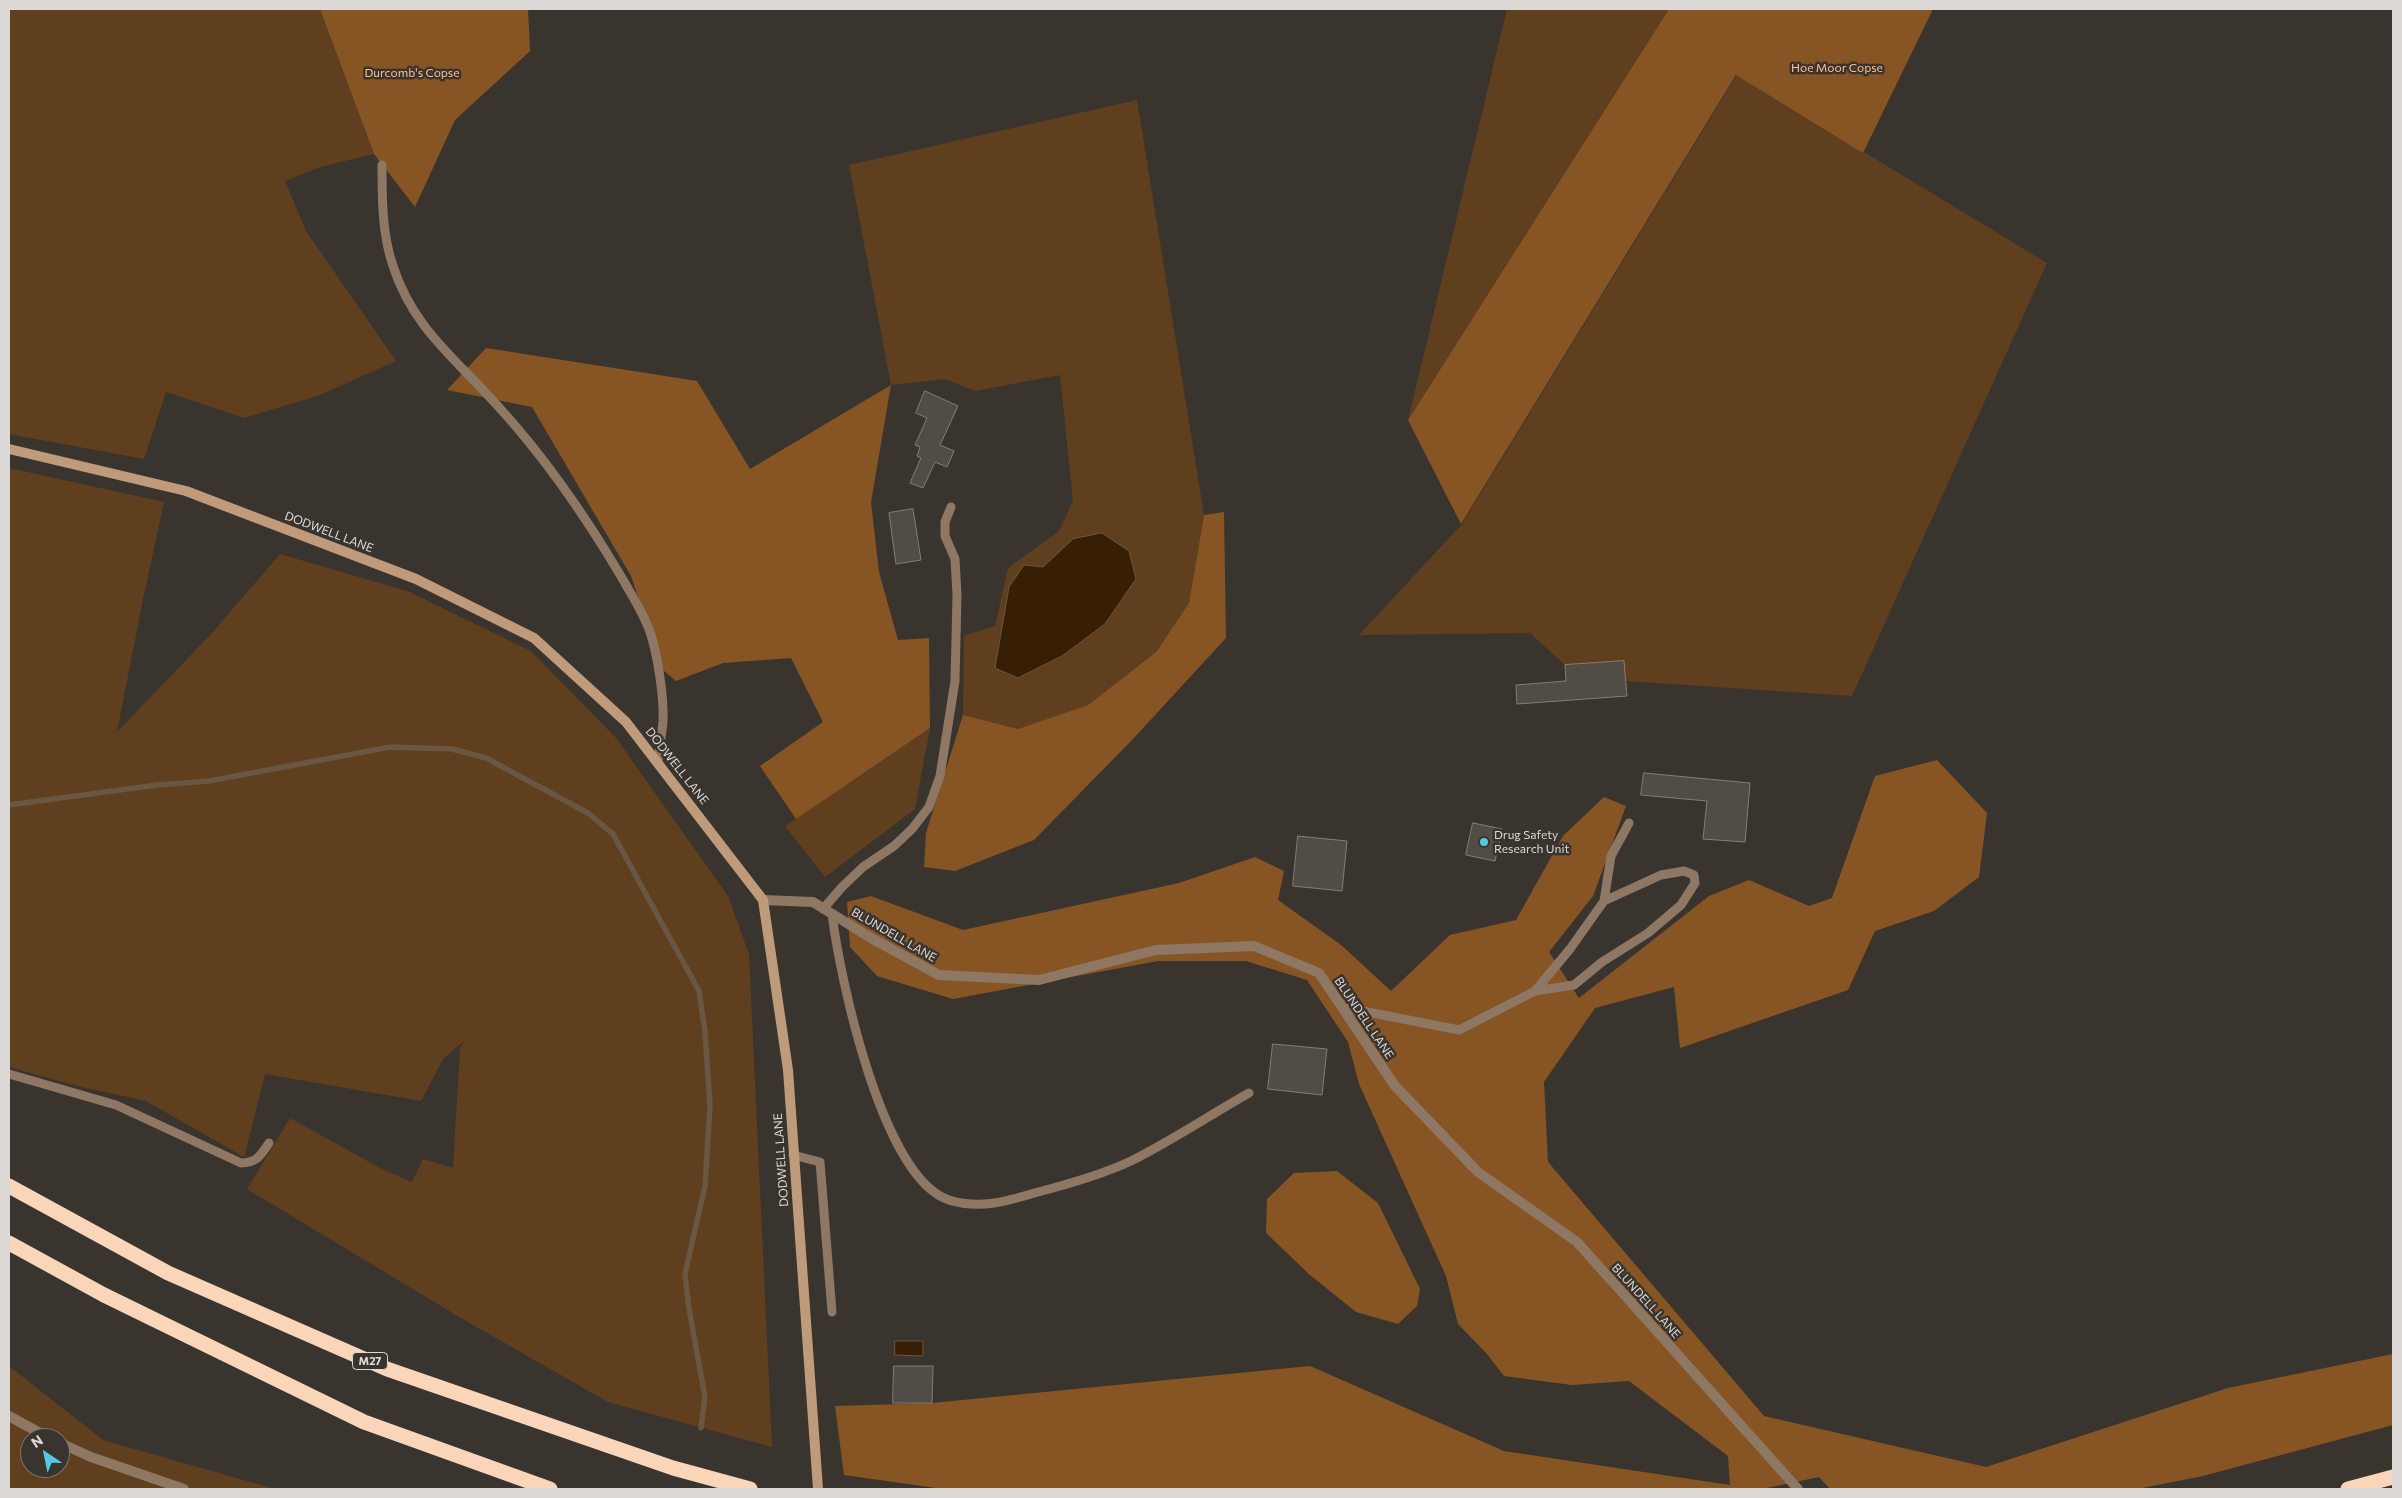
<!DOCTYPE html>
<html>
<head>
<meta charset="utf-8">
<style>
  body { margin:0 }
  #map { position:relative; width:2402px; height:1498px; overflow:hidden; background:#3a342f; font-family:Commissioner,sans-serif }
  canvas { display:block }
  .frame { position:absolute; inset:0; border:10px solid #dcd8d5; pointer-events:none }
  .north { position:absolute; left:20px; top:1428px; width:50px; height:50px; box-sizing:border-box; background:#3a342f; border:1px solid #7b7671; border-radius:50%; rotate:326deg; font-size:14px; font-weight:700; line-height:20px; text-align:center; color:#dcd8d5 }
  .north::after { content:''; display:block; margin:auto; width:18px; height:22px; background:#56c9e0; clip-path:polygon(50% 0,100% 100%,50% 72%,0 100%) }
</style>
</head>
<body>
<div id="map">
<canvas width="2402" height="1498"></canvas>
<div class="frame"></div>
<div class="north">N</div>
</div>
<script>
const g = document.querySelector('canvas').getContext('2d');
g.lineJoin = 'round';
function fill(path, color) { g.fillStyle = color; g.fill(path, 'evenodd'); }
function stroke(path, color, width, dash) { g.strokeStyle = color; g.lineWidth = width; g.lineCap = dash ? 'butt' : 'round'; g.setLineDash(dash || []); g.stroke(path); }
function label(font, color, halo, rows, align = 'center') {
  g.font = font + ' Commissioner,sans-serif'; g.lineWidth = 5; g.setLineDash([]); g.textBaseline = 'middle'; g.strokeStyle = halo; g.fillStyle = color; for (const [text, x, y, turn = 0] of rows) {
    g.save(); g.translate(x, y); g.rotate((+turn || 0) * Math.PI / 180); g.textAlign = isNaN(turn) ? turn : align; if (halo) g.strokeText(text, 0, 0); g.fillText(text, 0, 0); g.restore();
  }
}
const green = new Path2D(`
  M9,9H320L374,154L320,167L285,181L306,231L396,361L320,395L244,418L166,392L144,459L9,434Z
  M1507,9H1669L1408,420Z
  M1737,75L2047,263L1852,696L1626,681L1565,665L1530,633L1359,635L1462,524Z
  M1137,100L1204,515L1189,603L1156,652L1088,705L1018,729L963,715L964,636L995,626L1008,568L1059,531L1073,501L1060,375L975,391L945,379L891,385L849,165Z
  M9,468L164,502L142,604L117,732L212,633L280,554L407,591L531,651L616,738L728,896L749,954L772,1447L608,1402L461,1318L247,1189L290,1118L380,1168L412,1182L423,1159L453,1168L460,1048L464,1041L443,1059L421,1101L265,1074L244,1157L146,1101L81,1087L9,1067Z
  M930,728L915,809L825,877L785,826Z
  M9,1366L103,1440L275,1489H9ZM30,1438H60V1468H30Z`);
const forest = new Path2D(`
  M320,9H528L530,51L455,120L415,207L374,154Z
  M1669,9H1933L1863,153L1736,75L1461,524L1408,420Z
  M486,348L697,381L750,469L891,385L871,502L879,572L898,640L929,638L930,728L796,819L760,766L823,722L791,658L723,663L676,681L663,670L631,576L532,407L447,390Z
  M1224,512L1226,638L1133,739L1034,840L955,871L924,867L926,833L963,715L1018,729L1088,705L1156,652L1189,603L1204,515Z
  M1937,760L1987,813L1979,877L1934,911L1875,931L1848,990L1680,1048L1674,987L1595,1008L1544,1082L1548,1162L1764,1416L1986,1467L2228,1388L2393,1354V1425L2203,1476L2137,1489H1830L1819,1477L1762,1489H943L844,1475L835,1406L932,1403L1310,1366L1504,1451L1730,1485L1728,1456L1629,1381L1572,1385L1504,1376L1487,1354L1458,1324L1446,1276L1359,1084L1348,1042L1307,980L1246,961H1158L953,999L877,976L850,947L847,902L871,896L963,930L1179,883L1255,857L1284,871L1278,900L1341,945L1391,991L1450,935L1516,920L1563,836L1604,797L1626,806L1593,896L1549,952L1579,998L1709,896L1749,880L1809,906L1832,898L1875,776Z
  M1337,1171L1378,1203L1420,1289L1417,1306L1398,1324L1356,1312L1310,1275L1266,1233L1267,1199L1294,1173Z`);
const water = new Path2D(`
  M1102,533L1129,551L1136,579L1105,624L1062,656L1018,678L995,668L1009,587L1024,565L1043,567L1073,539Z
  M895,1341H923V1356L895,1355Z`);
const stream = new Path2D(`
  M9,805L157,785L209,781L390,747L452,749L486,758L588,813L613,834L699,991L705,1032L710,1106L705,1186L685,1274L689,1309L705,1397L701,1428`);
const building = new Path2D(`
  M925,391L958,406L940,445L954,451L947,467L935,462L923,488L910,483L921,458L917,456L920,447L915,445L927,418L916,413Z
  M913,509L921,560L896,564L889,513Z
  M1624,661L1627,696L1517,704L1516,685L1566,681L1565,665Z
  M1644,773L1750,783L1745,842L1703,839L1707,801L1641,795Z
  M1473,823L1502,829L1495,861L1466,855Z
  M1298,836L1347,841L1342,891L1293,886Z
  M1273,1044L1327,1049L1322,1095L1268,1089Z
  M894,1366H933L932,1403H893Z`);
const lane = new Path2D(`
  M382,165C382,199 382,234 393,266C413,328 455,358 496,404C544,456 586,517 622,578C632,596 645,615 651,635C658,658 664,697 663,721C662,735 659,749 658,762
  M1604,901L1611,856L1629,823
  M823,909L842,887L863,867L894,846L912,829L929,807L940,776L955,681L957,595L955,559L945,536V522L951,507
  M832,914C840,978 882,1178 949,1200C980,1210 1008,1201 1038,1192C1069,1184 1101,1175 1131,1161C1171,1141 1210,1115 1249,1093
  M1342,1007L1459,1030L1535,991L1570,949L1604,901L1661,875L1684,871L1694,875L1695,883L1681,905L1648,933L1602,962L1574,985L1535,991
  M9,1074L116,1105L241,1163C257,1163 261,1155 269,1143
  M793,1155L820,1162L832,1312`);
const street = new Path2D(`
  M763,900L813,902L871,938L939,975L1039,980L1156,950L1254,946L1319,973L1395,1086L1478,1172L1577,1242L1798,1489
  M9,1416L49,1438
  M60,1443L91,1457L184,1489`);
const secondary = new Path2D(`
  M9,449L186,491L416,579L534,638L626,722L763,900L788,1070L818,1489`);
const highway = new Path2D(`
  M9,1186L168,1273L387,1369L673,1468L750,1489
  M9,1243L104,1295L364,1422L550,1489
  M2348,1489L2393,1477`);
const markers = [
  [1484,842,5,"#56c9e0"]
];
const shields = [
  [370,1361,35]
];
const shieldNames = [
  ["M27",370,1361]
];
const parkNames = [
  ["Hoe Moor Copse",1837,68],
  ["Durcomb's Copse",412,73]
];
const streetNames = [
  ["DODWELL LANE",329,532,21],
  ["DODWELL LANE",677,766,52],
  ["BLUNDELL LANE",894,935,30],
  ["BLUNDELL LANE",1364,1018,56],
  ["DODWELL LANE",781,1160,-94],
  ["BLUNDELL LANE",1646,1301,48]
];
const poiNames = [
  ["Drug Safety",1494,835],
  ["Research Unit",1494,849]
];
fill(green, '#603f1f');
fill(forest, '#875523');
fill(water, '#381e04');
stroke(water, '#695643', 1);
stroke(stream, '#695643', 5.5);
fill(building, '#524c47');
stroke(building, '#847d77', 1);
stroke(lane, '#8e7763', 9);
stroke(street, '#8e7763', 10);
stroke(secondary, '#c09b7b', 10);
stroke(highway, '#f9d6b9', 15);
for (const [x, y, r, color] of markers) { const dot = new Path2D(); dot.arc(x, y, r, 0, 2 * Math.PI); g.fillStyle = color; g.fill(dot); stroke(dot, '#3a342f', 2); }
for (const [x, y, w] of shields) { const box = new Path2D(); box.roundRect(x - w / 2, y - 8.5, w, 17, 4); g.fillStyle = '#3a342f'; g.fill(box); stroke(box, '#dcd8d5', 1); }
label('bold 11px', '#dcd8d5', null, shieldNames);
label('12px', '#ffc28d', '#3a342f', parkNames);
label('12px', '#dcd8d5', '#3a342f', streetNames);
label('12px', '#dcd8d5', '#3a342f', poiNames, 'left');
</script>
</body>
</html>
